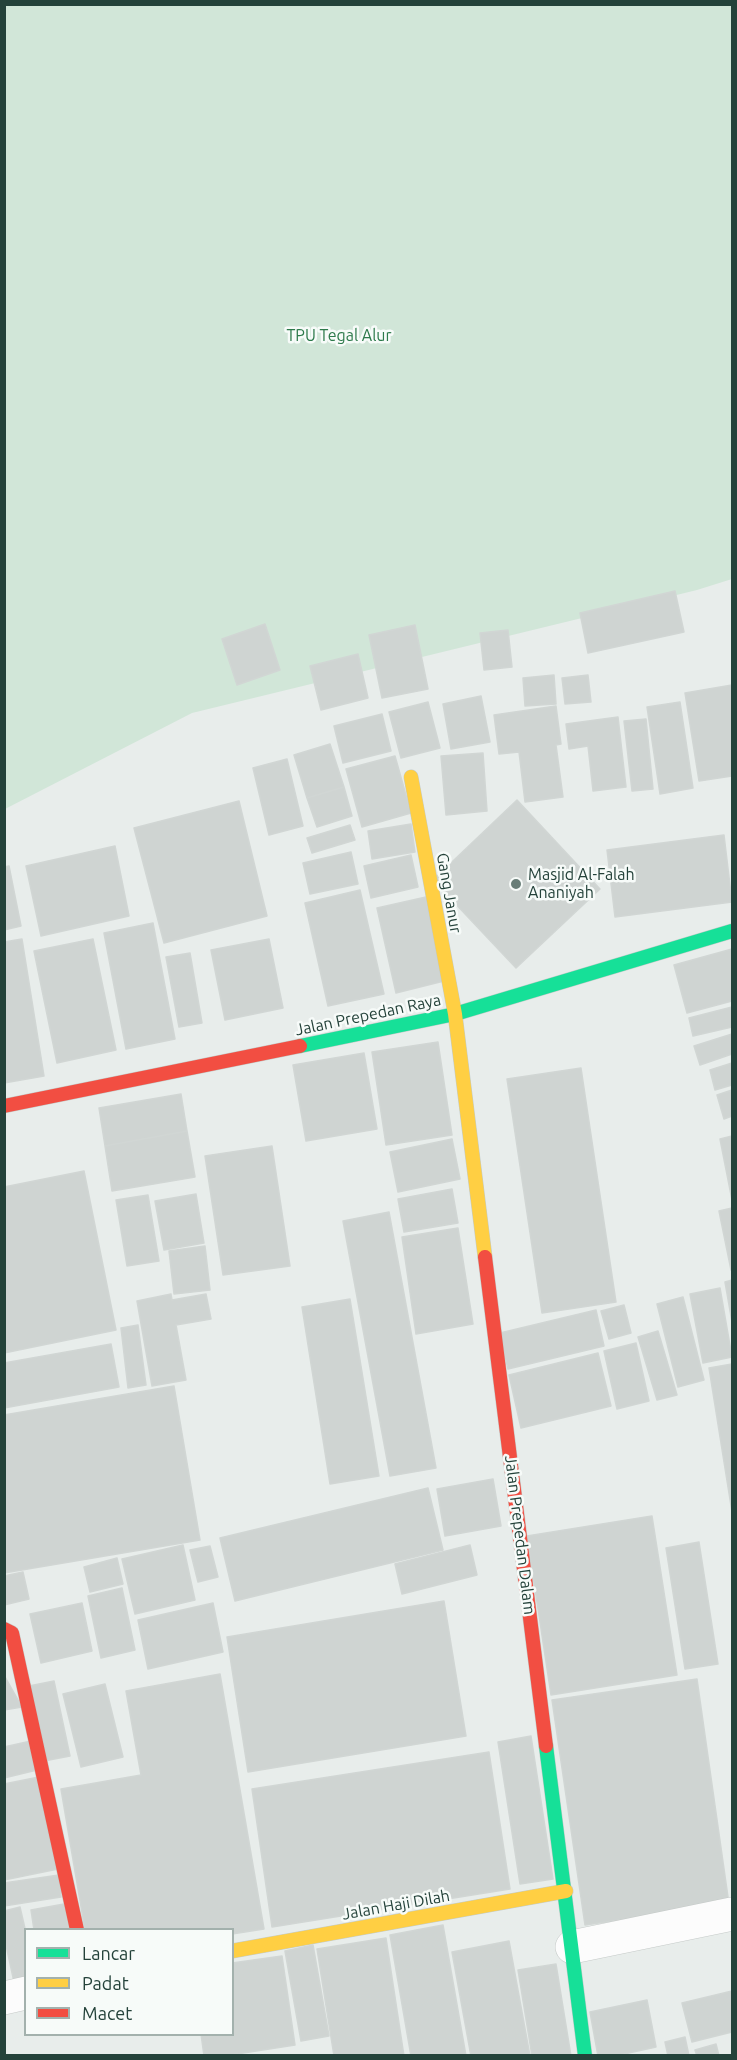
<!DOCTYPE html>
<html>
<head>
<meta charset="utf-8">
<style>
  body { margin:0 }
  #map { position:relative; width:737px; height:2060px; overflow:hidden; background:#e8edeb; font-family:Ubuntu,sans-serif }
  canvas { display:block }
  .frame { position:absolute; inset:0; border:6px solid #24423a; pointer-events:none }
  .legend { position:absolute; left:24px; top:1928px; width:210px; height:108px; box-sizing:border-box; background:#f7fbf9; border:2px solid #a3b1ad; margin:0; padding:8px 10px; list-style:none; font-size:18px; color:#24423a }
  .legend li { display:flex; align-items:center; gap:12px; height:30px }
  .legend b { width:30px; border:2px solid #a3b1ad }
</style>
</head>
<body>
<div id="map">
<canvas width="737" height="2060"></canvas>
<div class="frame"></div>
<ul class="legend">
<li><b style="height:8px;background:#16e098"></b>Lancar</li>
<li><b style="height:8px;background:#ffcf43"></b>Padat</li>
<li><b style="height:8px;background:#f24e42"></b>Macet</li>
</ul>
</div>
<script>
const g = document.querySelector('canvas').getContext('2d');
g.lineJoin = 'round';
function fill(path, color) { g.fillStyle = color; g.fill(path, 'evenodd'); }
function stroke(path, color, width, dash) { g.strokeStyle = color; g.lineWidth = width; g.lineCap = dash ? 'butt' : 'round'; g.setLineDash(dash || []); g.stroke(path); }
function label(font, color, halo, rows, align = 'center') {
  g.font = font + ' Ubuntu,sans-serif'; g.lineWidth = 5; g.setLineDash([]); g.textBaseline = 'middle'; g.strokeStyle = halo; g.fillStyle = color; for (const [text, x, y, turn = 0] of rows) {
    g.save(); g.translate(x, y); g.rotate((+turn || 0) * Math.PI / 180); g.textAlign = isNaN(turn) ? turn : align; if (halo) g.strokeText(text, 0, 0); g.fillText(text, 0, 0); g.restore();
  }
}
const green = new Path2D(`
  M5,5H732V579L697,590L192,713L5,809Z`);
const building = new Path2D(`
  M675,591L684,632L588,653L580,613Z
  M265,624L280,670L237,685L222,639Z
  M415,625L428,689L382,698L369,635Z
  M508,630L512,667L484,670L480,633Z
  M358,654L368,698L321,710L310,666Z
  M554,675L556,704L525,706L523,678Z
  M588,675L591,702L565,704L562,678Z
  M732,685V776L699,781L685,693Z
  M481,696L490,742L451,749L443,704Z
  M428,702L440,748L401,758L389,712Z
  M680,702L693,788L660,794L647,707Z
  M556,706L561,744L556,745L563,797L525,802L519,752L499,754L494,715Z
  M382,714L391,751L343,763L334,726Z
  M618,717L626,787L593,791L588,746L569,749L566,724Z
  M646,719L653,789L632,791L624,721Z
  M330,744L344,787L307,798L294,755Z
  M483,753L487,811L446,815L441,756Z
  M395,756L411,813L362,827L346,769Z
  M287,759L303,826L269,835L253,768Z
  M344,787L352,816L317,827L307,798Z
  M517,800L600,889L516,968L433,880Z
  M239,801L267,916L164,943L134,828Z
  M411,824L415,852L372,859L368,831Z
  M350,825L355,840L312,853L307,838Z
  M724,835L732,902L615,917L607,850Z
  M115,846L129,916L41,936L26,866Z
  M351,852L358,884L310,894L303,863Z
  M411,855L418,887L371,898L364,866Z
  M9,866L21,926L4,930V867Z
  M360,890L384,994L328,1006L305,903Z
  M426,897L444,981L396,993L377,908Z
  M153,923L175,1039L126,1049L104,933Z
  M22,939L44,1076L4,1083V942Z
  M93,939L116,1050L57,1063L34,951Z
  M269,939L283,1008L225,1020L211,950Z
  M732,949V1001L687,1013L674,965Z
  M190,953L202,1023L179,1027L166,957Z
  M732,1007V1027L693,1036L689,1018Z
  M732,1034V1054L700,1065L694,1046Z
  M438,1042L452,1135L386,1145L372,1052Z
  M364,1053L377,1129L306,1141L293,1065Z
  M732,1063V1085L715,1090L710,1070Z
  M581,1068L616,1302L542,1313L507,1079Z
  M732,1090V1116L724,1119L717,1095Z
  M181,1094L187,1131L105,1146L99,1108Z
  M187,1131L195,1177L112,1191L105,1146Z
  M732,1136V1200L720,1139Z
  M452,1139L460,1179L398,1192L390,1152Z
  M272,1146L290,1266L223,1275L205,1156Z
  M84,1171L116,1330L4,1353V1187Z
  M452,1189L458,1223L404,1232L398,1199Z
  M196,1194L204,1243L164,1250L155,1201Z
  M148,1195L159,1261L127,1266L116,1200Z
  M732,1208V1270H731L719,1211Z
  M389,1212L436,1468L390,1476L343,1221Z
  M458,1228L473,1324L416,1334L402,1237Z
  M205,1246L210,1290L174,1294L169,1251Z
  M732,1280V1322L725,1282Z
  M720,1288L732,1357L703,1363L690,1294Z
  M171,1294L172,1300L206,1294L211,1319L176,1325L186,1380L152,1386L137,1301Z
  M683,1297L704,1380L678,1387L657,1304Z
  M350,1299L379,1476L330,1484L302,1307Z
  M624,1305L631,1333L609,1339L601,1311Z
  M596,1310L604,1346L508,1369L500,1333Z
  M138,1325L146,1385L128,1388L121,1328Z
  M658,1331L677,1395L657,1400L638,1337Z
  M636,1343L649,1401L617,1409L604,1351Z
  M111,1344L119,1387L4,1408V1363Z
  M598,1353L611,1406L521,1428L509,1375Z
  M732,1364V1512L709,1368Z
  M174,1386L200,1540L4,1573V1415Z
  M493,1479L501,1526L445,1536L437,1489Z
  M428,1488L443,1550L235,1601L220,1538Z
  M652,1516L677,1675L551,1695L527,1536Z
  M699,1542L718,1664L685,1669L666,1548Z
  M183,1545L195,1600L135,1614L122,1559Z
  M470,1545L477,1575L402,1594L395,1564Z
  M210,1546L218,1577L198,1582L190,1550Z
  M117,1558L123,1584L90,1592L84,1567Z
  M23,1572L29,1599L4,1605V1576Z
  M122,1588L135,1650L101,1658L88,1596Z
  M444,1601L466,1736L248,1772L227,1637Z
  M82,1603L92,1651L41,1663L30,1614Z
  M213,1603L223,1652L148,1669L138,1620Z
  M220,1674L264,1929L232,1934V1930H85L61,1789L141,1775L126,1691Z
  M4,1675L22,1707L4,1710Z
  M697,1679L729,1904L585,1925L552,1700Z
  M54,1681L70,1756L44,1761L29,1686Z
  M105,1684L123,1757L81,1767L63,1694Z
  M531,1736L553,1879L520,1884L498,1742Z
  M31,1741L37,1770L4,1778V1747Z
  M489,1752L510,1889L272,1927L252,1789Z
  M39,1777L58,1869L4,1880V1784Z
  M59,1875L61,1897L4,1906V1883Z
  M64,1904L69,1930H34L31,1910Z
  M20,1907L26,1933V1980L14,1982L4,1936V1911Z
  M443,1925L466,2056H411L390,1935Z
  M386,1938L404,2056H334L317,1949Z
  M509,1941L530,2056H471L452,1952Z
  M313,1945L329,2036L301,2041L285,1951Z
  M282,1956L295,2045L224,2056H204L201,2034H232V1963Z
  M556,1964L571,2056H532L518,1970Z
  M732,1991V2032L692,2042L682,2003Z
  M647,2000L656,2047L615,2056H598L590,2012Z
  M685,2037L689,2056H668L665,2042Z
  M716,2044L719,2056H697L695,2050Z`);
const street = new Path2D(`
  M572,1947L732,1914
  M4,1998L26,1993`);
const fast = new Path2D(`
  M300,1046L455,1014L732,931
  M546,1746L585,2056`);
const slow = new Path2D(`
  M411,777L455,1014L485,1257
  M232,1951L566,1891`);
const jam = new Path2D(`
  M4,1106L300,1046
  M485,1257L546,1746
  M4,1629L12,1633L77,1930`);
const markers = [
  [516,884,6,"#697e78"]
];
const parkNames = [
  ["TPU Tegal Alur",339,336]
];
const poiNames = [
  ["Masjid Al-Falah",528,875],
  ["Ananiyah",528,893]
];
const streetNames = [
  ["Gang Janur",449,893,80],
  ["Jalan Prepedan Raya",368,1015,-12],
  ["Jalan Prepedan Dalam",520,1535,83],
  ["Jalan Haji Dilah",396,1905,-10]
];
fill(green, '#d1e6d8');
fill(building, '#cfd4d2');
stroke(building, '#d1d6d4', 1.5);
stroke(street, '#c5cac8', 34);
stroke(fast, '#c3cbc8', 15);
stroke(slow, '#c3cbc8', 15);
stroke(jam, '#c3cbc8', 15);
stroke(street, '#fcfcfc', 33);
stroke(fast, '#16e098', 14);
stroke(slow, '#ffcf43', 14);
stroke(jam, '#f24e42', 14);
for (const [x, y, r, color] of markers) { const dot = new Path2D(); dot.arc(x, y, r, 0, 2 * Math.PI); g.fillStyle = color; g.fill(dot); stroke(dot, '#f7fbf9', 2); }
label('16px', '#2d7a4b', '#f7fbf9', parkNames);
label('16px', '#24423a', '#f7fbf9', poiNames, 'left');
label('16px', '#24423a', '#f7fbf9', streetNames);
</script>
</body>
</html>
